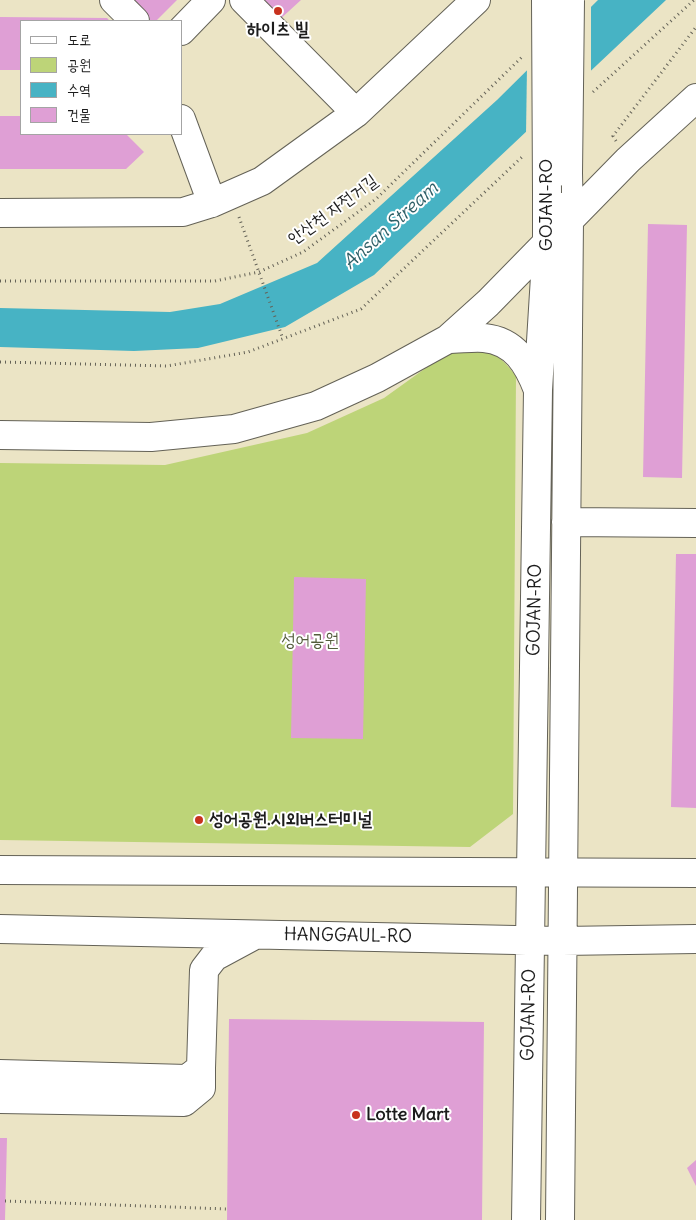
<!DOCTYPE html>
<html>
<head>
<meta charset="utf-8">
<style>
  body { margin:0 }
  #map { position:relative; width:696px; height:1220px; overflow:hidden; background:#ebe4c5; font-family:Delius,"Poor Story",sans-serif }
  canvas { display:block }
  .legend { position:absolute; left:20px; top:20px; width:162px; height:115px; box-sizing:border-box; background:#fff; border:1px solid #a4a4a4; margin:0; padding:6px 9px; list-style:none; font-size:15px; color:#1c1c1c }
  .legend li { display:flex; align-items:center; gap:10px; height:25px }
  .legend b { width:25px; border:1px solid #a4a4a4 }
</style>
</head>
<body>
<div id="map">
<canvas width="696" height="1220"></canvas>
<ul class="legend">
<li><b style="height:6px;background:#fff"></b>도로</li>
<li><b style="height:14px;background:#bdd478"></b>공원</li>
<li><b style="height:14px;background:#47b3c4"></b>수역</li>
<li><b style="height:14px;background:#df9fd5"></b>건물</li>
</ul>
</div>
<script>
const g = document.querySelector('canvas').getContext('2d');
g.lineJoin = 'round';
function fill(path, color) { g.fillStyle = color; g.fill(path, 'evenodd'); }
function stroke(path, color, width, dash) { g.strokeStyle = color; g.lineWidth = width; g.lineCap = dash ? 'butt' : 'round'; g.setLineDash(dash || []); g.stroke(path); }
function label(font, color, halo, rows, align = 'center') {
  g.font = font + ' Delius,"Poor Story",sans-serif'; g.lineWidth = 4; g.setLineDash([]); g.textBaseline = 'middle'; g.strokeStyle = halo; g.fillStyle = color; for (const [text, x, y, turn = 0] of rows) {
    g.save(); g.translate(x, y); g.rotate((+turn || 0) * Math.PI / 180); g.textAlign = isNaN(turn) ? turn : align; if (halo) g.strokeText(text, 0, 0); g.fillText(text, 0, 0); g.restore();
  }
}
const green = new Path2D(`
  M455,347C487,351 495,348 516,376L513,814L470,847L0,840V463L165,465L307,433L384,398Z`);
const water = new Path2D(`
  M598,0H666L374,275L285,327L198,348L134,351L0,347V308L170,312L220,304L317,263L497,100Z`);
const pier = new Path2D(`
  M591,4V74L526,135L527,66Z`);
const building = new Path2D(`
  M129,0H177L156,21H151Z
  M257,0H301L277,22Z
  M0,17L107,18L110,21H21V70H0Z
  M0,116H21V134H126L144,152L126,169H0Z
  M648,224L687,225L682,478L643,477Z
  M676,554H696V808L671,807Z
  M294,577L366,579L363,739L291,738Z
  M229,1019L484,1022L482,1220H227Z
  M0,1138H7L5,1220H0Z
  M696,1160V1186L687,1168Z`);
const path = new Path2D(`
  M593,92L694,0
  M616,141L613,136L696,27
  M239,217L283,339
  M0,281H215L259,272L303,252L376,199L523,56
  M0,362L167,366L248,352L361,309L522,157
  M5,1201L227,1209`);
const minor = new Path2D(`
  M114,0L135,21
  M244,0L356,113
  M181,31L211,0
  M181,119L212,203
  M0,213L183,212L212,203L262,181L356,113L476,0
  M448,339C460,339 473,337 484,338C515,341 528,364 538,390
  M0,435L151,437L234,429L316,406L377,378L448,339L488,303L628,160L696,98
  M566,522L696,523
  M0,870L696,873
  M0,929L562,941L696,939
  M0,1074L187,1079L201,1068L204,970L214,957L253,936
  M0,1099L184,1102L201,1088V1068
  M526,1220L538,390L547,244V193
  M560,1220L569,220L568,173`);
const minorBridge = new Path2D(`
  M546,0L547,193
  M568,173L570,0`);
const markers = [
  [278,11,5,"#c8321e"],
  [199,820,5,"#c8321e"],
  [356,1115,5,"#c8321e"]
];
const poiNames = [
  ["하이츠 빌",278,30,"center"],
  ["성어공원.시외버스터미널",209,820],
  ["Lotte Mart",366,1115]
];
const streetNames = [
  ["GOJAN-RO",547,205,-90],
  ["안산천 자전거길",333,210,-36],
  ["GOJAN-RO",535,610,-89],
  ["HANGGAUL-RO",348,936,1],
  ["GOJAN-RO",529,1015,-89]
];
const parkNames = [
  ["성어공원",310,641]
];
const waterNames = [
  ["Ansan Stream",391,226,-42]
];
fill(green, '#bdd478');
fill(water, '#47b3c4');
fill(pier, '#ebe4c5');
fill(building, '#df9fd5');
stroke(minor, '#646257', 30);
stroke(path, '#646257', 3, [1, 4]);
stroke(minor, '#fff', 28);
stroke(minorBridge, '#646257', 30, []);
stroke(minorBridge, '#fff', 28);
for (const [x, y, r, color] of markers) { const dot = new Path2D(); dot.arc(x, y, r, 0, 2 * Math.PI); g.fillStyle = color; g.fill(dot); stroke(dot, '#fff', 2); }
label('bold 18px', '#1c1c1c', '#fff', poiNames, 'left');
label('18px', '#1c1c1c', '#fff', streetNames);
label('18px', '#545c3c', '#fff', parkNames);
label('italic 19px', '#2f6068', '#fff', waterNames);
</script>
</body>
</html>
